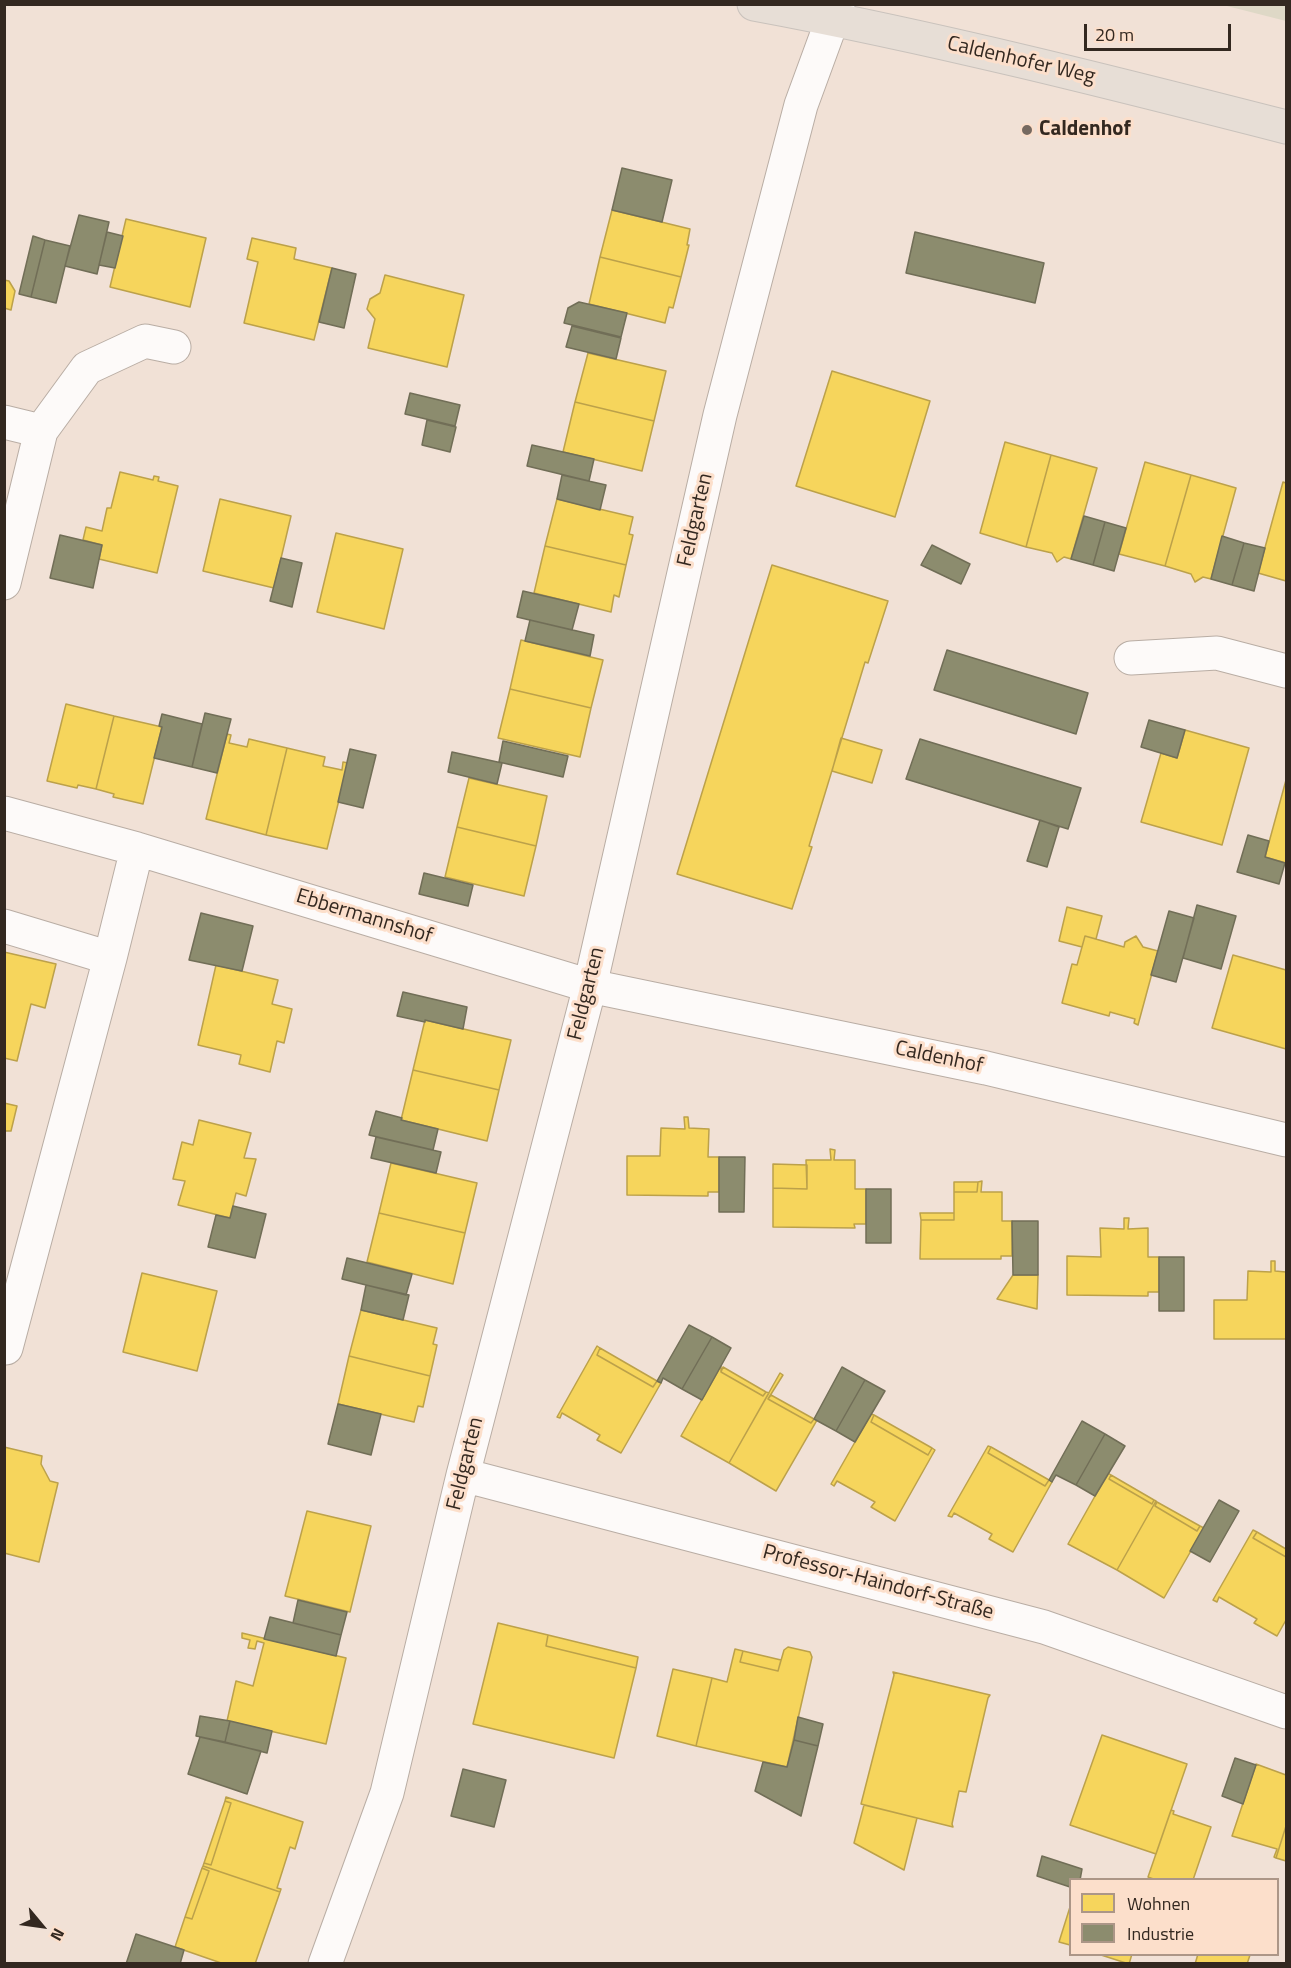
<!DOCTYPE html>
<html>
<head>
<meta charset="utf-8">
<style>
  body { margin:0 }
  #map { position:relative; width:1291px; height:1968px; overflow:hidden; background:#f1e1d6; font-family:"Titillium Web",sans-serif }
  canvas { display:block }
  .frame { position:absolute; inset:0; border:6px solid #332820; pointer-events:none }
  .legend { position:absolute; left:1069px; top:1878px; width:210px; height:78px; box-sizing:border-box; background:#fcdfcb; border:2px solid #ac9687; margin:0; padding:8px 10px; list-style:none; font-size:18px; color:#332820 }
  .legend li { display:flex; align-items:center; gap:12px; height:30px }
  .legend b { width:30px; border:2px solid #ac9687 }
  .north { position:absolute; left:12px; top:1896px; width:60px; height:60px; -webkit-text-stroke:4px #fcdfcb; paint-order:stroke; rotate:119deg; font-size:16px; font-weight:700; line-height:24px; text-align:center; color:#332820 }
  .north::after { content:''; display:block; margin:auto; width:21px; height:27px; background:#332820; clip-path:polygon(50% 0,100% 100%,50% 72%,0 100%) }
  .scale { position:absolute; left:1084px; top:24px; width:147px; height:27px; box-sizing:border-box; border:3px solid #332820; border-top:0; padding-left:8px; font-size:18px; line-height:21px; white-space:nowrap; color:#332820; -webkit-text-stroke:4px #fcdfcb; paint-order:stroke }
</style>
</head>
<body>
<div id="map">
<canvas width="1291" height="1968"></canvas>
<div class="frame"></div>
<ul class="legend">
<li><b style="height:16px;background:#f6d55c"></b>Wohnen</li>
<li><b style="height:16px;background:#8c8c6e"></b>Industrie</li>
</ul>
<div class="north">N</div>
<div class="scale">20 m</div>
</div>
<script>
const g = document.querySelector('canvas').getContext('2d');
g.lineJoin = 'round';
function fill(path, color) { g.fillStyle = color; g.fill(path, 'evenodd'); }
function stroke(path, color, width, dash) { g.strokeStyle = color; g.lineWidth = width; g.lineCap = dash ? 'butt' : 'round'; g.setLineDash(dash || []); g.stroke(path); }
function label(font, color, halo, rows, align = 'center') {
  g.font = font + ' "Titillium Web",sans-serif'; g.lineWidth = 6; g.setLineDash([]); g.textBaseline = 'middle'; g.strokeStyle = halo; g.fillStyle = color; for (const [text, x, y, turn = 0] of rows) {
    g.save(); g.translate(x, y); g.rotate((+turn || 0) * Math.PI / 180); g.textAlign = isNaN(turn) ? turn : align; if (halo) g.strokeText(text, 0, 0); g.fillText(text, 0, 0); g.restore();
  }
}
const green = new Path2D(`
  M1223,5H1286V21Z`);
const homes = new Path2D(`
  M612,210L690,229L687,245H689L681,277L600,257Z
  M126,219L206,238L190,307L110,287Z
  M252,238L296,248L294,259L332,268L314,340L244,323L258,262L247,259Z
  M600,257L681,277L673,308L669,307L665,323L589,304Z
  M385,275L464,295L447,367L368,348L375,319L367,309L370,299L380,293Z
  M4,280L9,281L15,291L11,310L4,308Z
  M588,353L666,371L654,421L575,402Z
  M832,371L930,401L895,517L796,486Z
  M575,402L654,421L642,471L563,452Z
  M1005,442L1051,455L1026,547L980,533Z
  M1051,455L1097,468L1071,559L1064,557L1057,562L1052,553L1026,547Z
  M1145,462L1191,475L1165,566L1119,554Z
  M120,472L153,480L154,476L159,477L158,481L178,486L157,573L99,559L102,545L83,540L86,527L102,531L107,508H111Z
  M1191,475L1236,488L1211,579L1203,577L1195,582L1191,574L1165,566Z
  M1283,482L1286,483V581L1258,573Z
  M220,499L291,516L274,588L203,571Z
  M557,499L633,517L629,534L633,535L626,565L545,546Z
  M336,533L403,549L384,629L317,612Z
  M545,546L626,565L619,597L614,595L611,612L534,593Z
  M772,565L888,601L868,663L865,662L809,846L812,847L792,909L677,874Z
  M521,640L603,660L591,708L510,689Z
  M510,689L591,708L580,757L498,738Z
  M66,704L114,716L96,789L78,785L77,788L47,781Z
  M114,716L162,727L143,804L113,797L114,794L96,789Z
  M1185,730L1249,748L1222,845L1141,822L1161,753L1177,758Z
  M227,734L231,735L229,743L247,747L249,739L287,748L266,835L206,819Z
  M841,738L882,750L872,783L832,771Z
  M287,748L325,757L323,766L342,770L343,762L348,763L327,849L266,835Z
  M469,778L547,796L536,846L457,827Z
  M1286,780V863L1265,857Z
  M457,827L536,846L524,896L445,877Z
  M1067,907L1102,916L1096,939L1085,936L1082,947L1059,941Z
  M1085,936L1124,947L1125,942L1136,936L1143,947L1158,951L1138,1025L1134,1023L1135,1019L1110,1012L1109,1016L1062,1003L1072,964L1077,965Z
  M4,952L56,964L45,1008L31,1004L17,1061L4,1058Z
  M1233,955L1286,970V1049L1212,1028Z
  M216,965L278,980L272,1004L292,1009L284,1043L277,1041L270,1072L239,1064L241,1055L198,1045Z
  M425,1020L511,1040L499,1090L413,1070Z
  M413,1070L499,1090L487,1141L401,1120Z
  M4,1103L17,1106L11,1131H4Z
  M684,1117H688L689,1128L709,1129L708,1157H719V1192H708V1196L627,1195V1156H660L661,1128L685,1129Z
  M199,1120L251,1133L244,1158L256,1159L246,1196L236,1193L230,1218L178,1205L185,1181L173,1179L182,1142L193,1145Z
  M830,1149L835,1150L834,1160H855V1189H866V1224H854L855,1228L773,1227V1188L807,1189L806,1160H831Z
  M391,1163L477,1183L465,1233L379,1213Z
  M773,1164L807,1165V1189L773,1188Z
  M982,1181L981,1192H1002V1221H1012V1256H1001V1259H920L921,1220H954V1192H977L978,1182Z
  M954,1182H978L977,1192H954Z
  M379,1213L465,1233L453,1284L367,1262Z
  M920,1213H954V1220H921Z
  M1124,1218H1129L1128,1229L1148,1228V1257H1159V1292H1148V1296L1067,1295V1256L1101,1257L1100,1228L1124,1229Z
  M1271,1261H1275V1271L1286,1272V1339H1214V1300H1247L1248,1271L1271,1272Z
  M142,1273L217,1291L197,1371L123,1352Z
  M1013,1275H1038L1037,1309L997,1299Z
  M361,1310L437,1328L433,1344L437,1345L430,1376L349,1356Z
  M597,1346L600,1348L597,1355L653,1387L657,1381L661,1383L621,1453L597,1440L600,1435L562,1413L560,1418L557,1417Z
  M600,1348L657,1381L653,1387L597,1355Z
  M349,1356L430,1376L423,1407L418,1406L414,1422L338,1404Z
  M721,1366V1372L763,1396L766,1392L769,1393L729,1463L681,1436Z
  M723,1367L766,1392L763,1396L721,1372Z
  M780,1373L783,1375L768,1399L811,1423L814,1419L817,1420L776,1491L729,1463Z
  M771,1395L814,1419L811,1423L768,1399Z
  M871,1414L874,1415L871,1422L928,1455L932,1448L935,1450L895,1521L871,1507L875,1502L837,1481L834,1486L831,1484Z
  M874,1415L932,1448L928,1455L871,1422Z
  M988,1446L991,1447L988,1453L1045,1486L1049,1480L1052,1482L1013,1552L989,1539L992,1534L954,1513L952,1517L948,1516Z
  M4,1447L42,1456L41,1464L50,1481L58,1483L39,1562L4,1553Z
  M991,1447L1049,1480L1045,1486L988,1453Z
  M1108,1473L1111,1475L1109,1479L1152,1504L1154,1500L1156,1501L1117,1570L1068,1544Z
  M1111,1475L1154,1500L1152,1504L1109,1479Z
  M1156,1501L1157,1502L1155,1506L1197,1531L1200,1526L1204,1528L1164,1598L1117,1570Z
  M1157,1502L1200,1526L1197,1531L1155,1506Z
  M307,1511L371,1526L350,1612L285,1596Z
  M1253,1530L1257,1532L1253,1538L1286,1557V1620L1277,1636L1254,1623L1257,1619L1219,1597L1217,1602L1213,1600Z
  M1257,1532L1286,1549V1557L1253,1538Z
  M498,1623L548,1635L546,1646L636,1668L614,1758L473,1724Z
  M242,1633L346,1658L326,1744L227,1721L236,1681L253,1686L264,1643L257,1641L255,1649L248,1648L250,1640L242,1638Z
  M548,1635L638,1657L636,1668L546,1646Z
  M788,1647L810,1652L812,1657L787,1767L696,1746L712,1678L727,1682L735,1649L743,1651L740,1662L778,1671L784,1650Z
  M743,1651L781,1660L778,1671L740,1662Z
  M673,1669L712,1678L696,1746L657,1736Z
  M893,1672L990,1695L988,1698L966,1792L959,1791L952,1824L953,1827L861,1804L894,1675Z
  M1102,1735L1187,1764L1156,1854L1070,1825Z
  M1256,1764L1286,1775V1826L1276,1858L1274,1857L1277,1849L1232,1836Z
  M226,1797L303,1822L295,1849L290,1847L277,1888L281,1889L280,1892L203,1866L204,1863L211,1865L231,1803L225,1801Z
  M225,1801L231,1803L211,1865L204,1863Z
  M864,1805L917,1818L904,1870L854,1843Z
  M1171,1810L1174,1811L1173,1814L1211,1827L1193,1880H1156L1148,1877Z
  M1286,1826V1861L1276,1858Z
  M203,1866L280,1892L255,1964H224L175,1947L185,1917L192,1919L209,1871L202,1868Z
  M202,1868L209,1871L192,1919L185,1917Z
  M1070,1907V1945L1059,1942Z
  M1098,1954H1132L1129,1964Z
  M1198,1954H1245L1250,1955L1247,1964H1195Z`);
const industry = new Path2D(`
  M622,168L672,180L662,222L612,210Z
  M79,215L109,222L97,274L65,266Z
  M107,232L123,236L115,268L99,265Z
  M915,232L1044,263L1035,303L906,273Z
  M33,236L45,240L31,297L19,294Z
  M45,240L70,246L56,303L31,297Z
  M332,268L356,274L344,328L319,322Z
  M579,302L627,313L621,337L564,323L568,308Z
  M572,326L621,338L616,359L566,347Z
  M410,393L460,405L455,426L405,414Z
  M427,420L456,427L450,452L422,445Z
  M532,445L594,459L589,481L527,466Z
  M562,475L606,485L600,510L557,499Z
  M1084,516L1105,522L1093,565L1071,559Z
  M1105,522L1126,528L1114,571L1093,565Z
  M60,535L102,545L93,588L50,578Z
  M1222,536L1244,543L1232,585L1211,579Z
  M1244,543L1265,548L1254,591L1232,585Z
  M932,545L970,564L961,584L921,565Z
  M281,558L302,563L292,607L270,601Z
  M523,591L579,604L572,630L517,617Z
  M530,620L594,635L590,656L525,641Z
  M947,650L1088,693L1076,734L934,690Z
  M205,713L231,719L217,773L192,767Z
  M162,714L202,724L192,767L154,758L162,727L159,726Z
  M1149,720L1185,730L1177,758L1141,747Z
  M920,739L1081,788L1068,829L906,779Z
  M503,741L568,756L563,777L499,762Z
  M350,749L376,755L363,808L338,802Z
  M452,752L502,763L497,784L448,772Z
  M1040,820L1059,827L1047,867L1027,861Z
  M1248,835L1269,841L1265,857L1285,863L1279,884L1237,872Z
  M424,873L473,885L468,906L419,894Z
  M1197,905L1236,916L1221,969L1183,958Z
  M1169,911L1194,918L1176,982L1151,975Z
  M201,913L253,926L242,971L189,960Z
  M403,992L467,1007L463,1029L425,1020V1022L397,1016Z
  M376,1111L402,1118L401,1120L438,1129L433,1150L369,1135Z
  M376,1137L441,1152L436,1173L371,1158Z
  M719,1157H745L744,1212H719Z
  M866,1189H891V1243H866Z
  M233,1206L266,1214L255,1258L208,1247L216,1215L230,1218Z
  M1012,1221H1038V1275H1013Z
  M1159,1257H1184V1311H1159Z
  M347,1258L412,1274L406,1295L342,1279Z
  M366,1285L409,1295L403,1320L361,1310Z
  M689,1325L712,1337L682,1389L663,1378L661,1383L657,1381Z
  M712,1337L731,1348L702,1400L682,1389Z
  M842,1367L865,1380L836,1431L814,1419Z
  M865,1380L885,1391L855,1442L836,1431Z
  M338,1404L381,1414L371,1455L328,1444Z
  M1082,1421L1105,1434L1076,1485L1056,1475L1052,1482L1049,1480Z
  M1105,1434L1125,1446L1095,1496L1076,1485Z
  M1219,1500L1239,1511L1210,1562L1190,1551Z
  M298,1600L347,1612L341,1635L293,1623Z
  M270,1617L341,1635L336,1656L264,1639Z
  M200,1716L230,1721L225,1742L196,1736Z
  M798,1717L823,1724L818,1746L794,1740Z
  M230,1721L272,1731L267,1753L225,1742Z
  M200,1737L261,1751L247,1794L188,1774Z
  M794,1740L818,1746L801,1816L755,1791L763,1762L787,1767Z
  M1235,1758L1256,1765L1243,1804L1222,1796Z
  M463,1769L506,1780L494,1827L451,1816Z
  M1042,1856L1082,1869L1080,1880H1070V1887L1037,1876Z
  M136,1934L184,1950L180,1964H126Z`);
const minor = new Path2D(`
  M4,422L41,431
  M4,583L41,431L87,368L145,341L174,347
  M1131,658L1217,653L1286,671
  M4,813L137,849L590,986L986,1068L1286,1140
  M4,926L110,958L137,849
  M6,1348L110,958
  M463,1475L1044,1627L1286,1712
  M325,1964L387,1793L463,1475L590,986L720,415L801,105L838,4`);
const major = new Path2D(`
  M754,4C933,37 1110,82 1286,127`);
const markers = [
  [1027,130,6,"#766960"]
];
const streetNames = [
  ["Caldenhofer Weg",1021,61,13],
  ["Feldgarten",696,520,-77],
  ["Ebbermannshof",364,917,17],
  ["Feldgarten",587,994,-76],
  ["Caldenhof",939,1058,12],
  ["Feldgarten",466,1464,-76],
  ["Professor-Haindorf-Straße",878,1583,15]
];
const poiNames = [
  ["Caldenhof",1039,130]
];
fill(green, '#ded8c6');
fill(homes, '#f6d55c');
stroke(homes, '#bca14a', 1.5);
fill(industry, '#8c8c6e');
stroke(industry, '#716e57', 1.5);
stroke(minor, '#b9ada4', 35);
stroke(major, '#c9c2bc', 35);
stroke(minor, '#fdfaf9', 33);
stroke(major, '#e7ded6', 33);
for (const [x, y, r, color] of markers) { const dot = new Path2D(); dot.arc(x, y, r, 0, 2 * Math.PI); g.fillStyle = color; g.fill(dot); stroke(dot, '#fcdfcb', 2); }
label('21px', '#332820', '#fcdfcb', streetNames);
label('bold 21px', '#332820', '#fcdfcb', poiNames, 'left');
</script>
</body>
</html>
